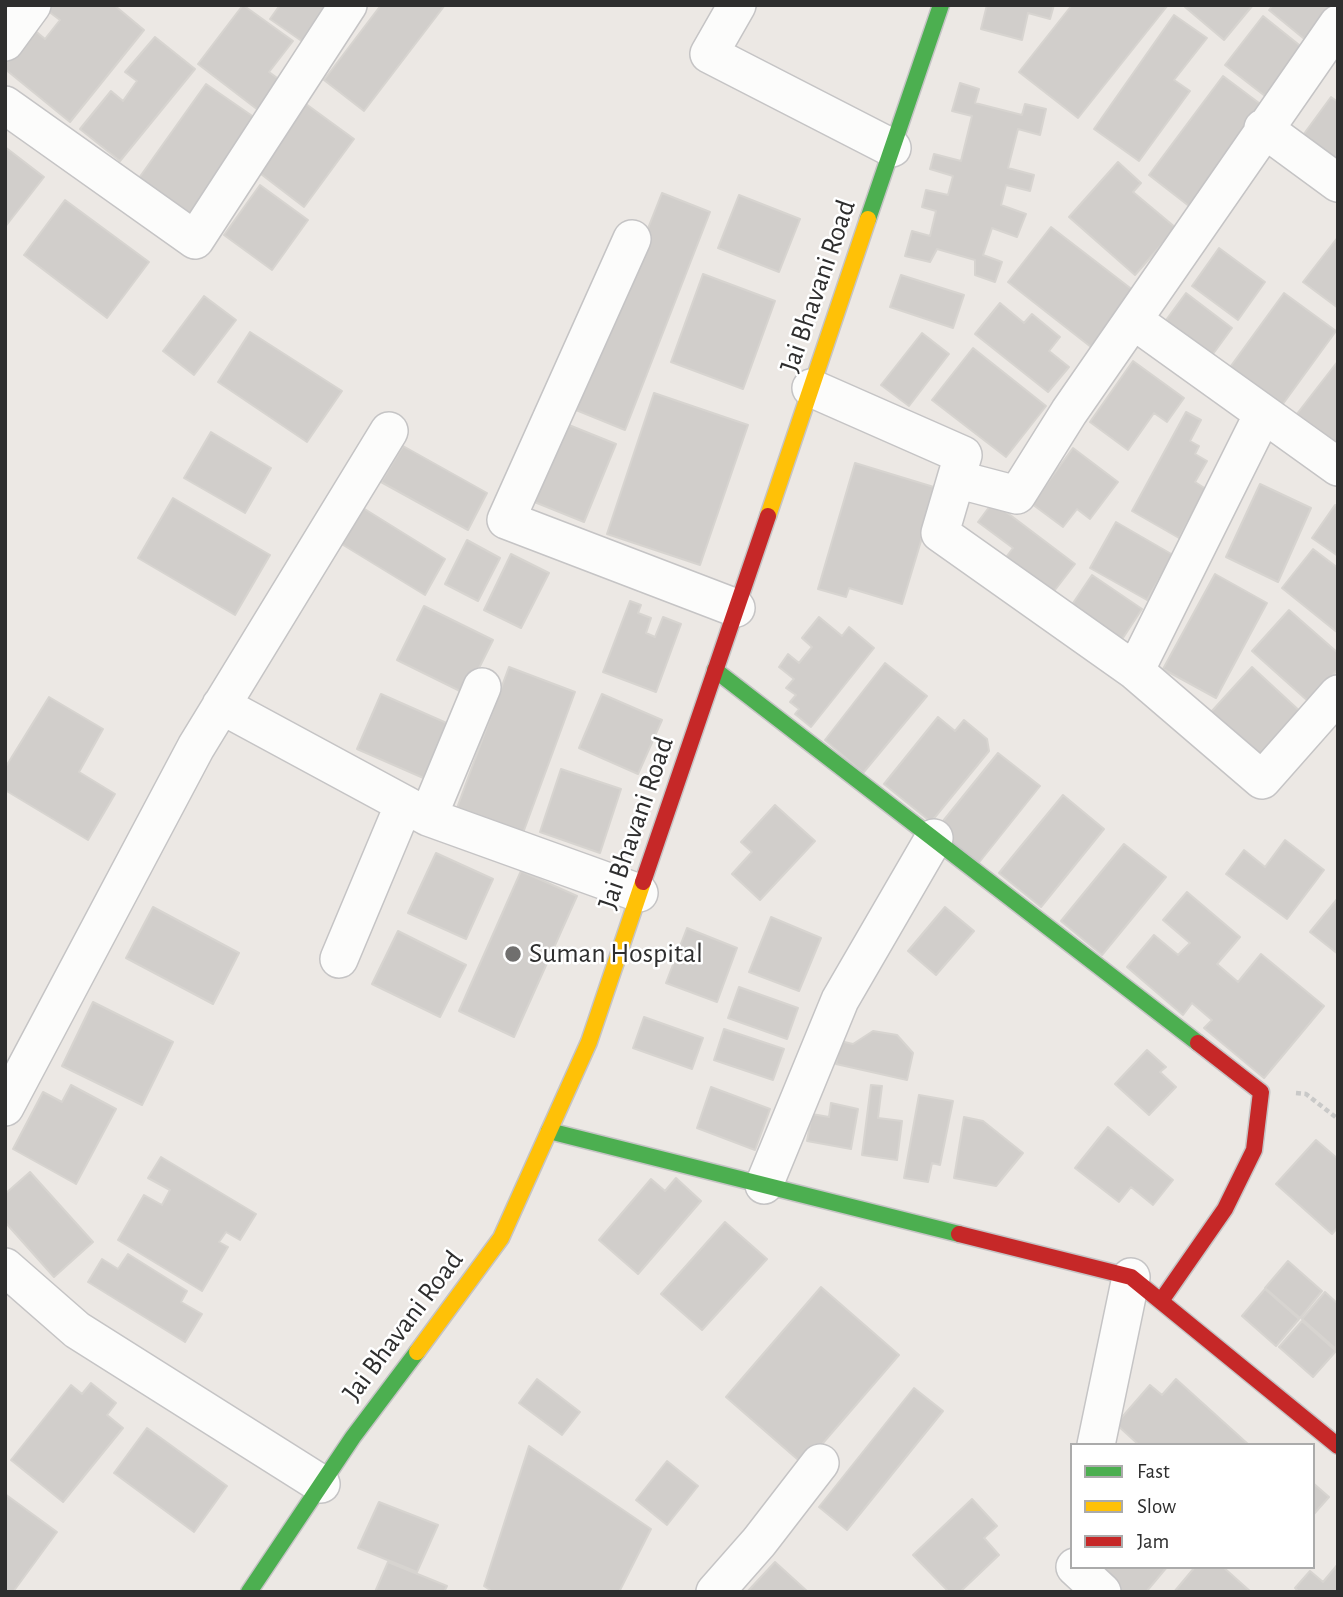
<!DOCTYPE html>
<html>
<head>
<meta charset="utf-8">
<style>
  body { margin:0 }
  #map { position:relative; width:1343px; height:1597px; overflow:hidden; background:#ece8e4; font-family:"Alegreya Sans",sans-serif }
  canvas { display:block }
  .frame { position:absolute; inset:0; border:7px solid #2e2e2e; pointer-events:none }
  .legend { position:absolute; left:1070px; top:1443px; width:245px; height:126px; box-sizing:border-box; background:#fff; border:2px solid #ababab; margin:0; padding:9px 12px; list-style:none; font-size:21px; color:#2e2e2e }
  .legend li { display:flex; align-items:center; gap:14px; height:35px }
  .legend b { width:35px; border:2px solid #ababab }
</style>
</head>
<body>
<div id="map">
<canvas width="1343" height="1597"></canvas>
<div class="frame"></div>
<ul class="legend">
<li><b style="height:9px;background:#4caf50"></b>Fast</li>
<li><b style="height:9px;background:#ffc107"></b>Slow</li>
<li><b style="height:9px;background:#c62828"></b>Jam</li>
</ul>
</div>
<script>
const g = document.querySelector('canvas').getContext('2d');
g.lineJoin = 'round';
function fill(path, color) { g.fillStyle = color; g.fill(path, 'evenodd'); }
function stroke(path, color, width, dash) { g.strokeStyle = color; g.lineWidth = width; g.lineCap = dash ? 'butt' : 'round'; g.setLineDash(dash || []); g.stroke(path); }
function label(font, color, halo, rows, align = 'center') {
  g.font = font + ' "Alegreya Sans",sans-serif'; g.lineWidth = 5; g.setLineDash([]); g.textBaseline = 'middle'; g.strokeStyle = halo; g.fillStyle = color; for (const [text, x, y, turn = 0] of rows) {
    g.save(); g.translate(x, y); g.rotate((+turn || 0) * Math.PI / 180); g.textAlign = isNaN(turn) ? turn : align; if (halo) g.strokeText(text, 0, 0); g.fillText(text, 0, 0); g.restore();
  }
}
const building = new Path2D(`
  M52,5H114L144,30L70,122L5,69V64L33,29L45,39L60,20L48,11Z
  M243,5L293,41L269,72L284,83L262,113L198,64Z
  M280,5H334L306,44L270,19Z
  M381,5H445L364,111L324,80Z
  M987,5H1054L1050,19L1028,13L1022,40L981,29Z
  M1072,5H1168L1078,118L1019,72Z
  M1187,5H1253L1224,40L1185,7Z
  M1273,5H1338V7L1308,42L1269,10Z
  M1174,15L1207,38L1174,80L1190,91L1139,161L1094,129Z
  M1263,16L1303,48L1265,96L1225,65Z
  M155,37L195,69L120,161L80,129L111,91L123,101L137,81L125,72Z
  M1223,76L1263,106L1189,206L1149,175Z
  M960,83L979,89L975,103L1022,115L1025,104L1046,109L1040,135L1018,129L1008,168L1034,175L1030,191L1006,185L1001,205L1026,214L1017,237L992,228L983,255L1002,262L995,282L975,275V260L937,249L930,262L905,256L912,231L930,236L936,211L922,207L926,190L948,195L953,176L930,169L934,154L961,161L972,116L952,111Z
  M206,84L261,122L188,224L134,185Z
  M1331,97L1338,102V172L1298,142Z
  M306,104L354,139L304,207L257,171Z
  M5,147L44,177L5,227Z
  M1118,162L1141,183L1133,192L1176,228L1135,275L1069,217Z
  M260,185L308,220L272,270L224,235Z
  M662,193L710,212L625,430L576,410Z
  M739,195L800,219L779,272L718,248Z
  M65,200L149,262L107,318L24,255Z
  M1051,227L1134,291L1091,347L1008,282Z
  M1338,237V308L1303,282Z
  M1219,248L1265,282L1238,320L1192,286Z
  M703,274L775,301L743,389L671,362Z
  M901,275L964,295L953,328L890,307Z
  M1186,293L1232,328L1205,365L1158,331Z
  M1284,293L1336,331L1280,408L1228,370Z
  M204,296L236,320L194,375L163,351Z
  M1000,303L1024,323L1032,314L1060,337L1049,351L1069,367L1048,392L975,334Z
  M250,332L342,391L307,442L218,382Z
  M922,333L949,354L909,406L881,385Z
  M973,348L1046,406L1006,457L932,400Z
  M1133,361L1184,398L1167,422L1154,413L1128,450L1090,422Z
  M1338,361V454L1293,419Z
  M654,393L748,425L700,565L607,534Z
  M1186,412L1201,420L1190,441L1199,446L1195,454L1207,461L1195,482L1206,489L1179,538L1132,511Z
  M559,421L616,444L584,522L527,499Z
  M211,432L271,468L245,513L184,478Z
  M403,446L487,493L468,530L381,482Z
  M1073,448L1118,482L1090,519L1077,509L1063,527L1032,504Z
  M855,463L937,488L902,604L849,588L846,597L818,589Z
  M1260,484L1311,508L1278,582L1226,557Z
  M173,498L270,555L235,615L138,558Z
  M993,502L1075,564L1048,599L1001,564L1013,548L978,522Z
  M1335,505L1338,506V556L1312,538Z
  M363,508L445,559L425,595L340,543Z
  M1116,522L1173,555L1147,600L1090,568Z
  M467,540L500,558L478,601L445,584Z
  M1313,549L1338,568V633L1282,588Z
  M511,554L549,573L521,628L484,610Z
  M1215,574L1267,603L1216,698L1163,669Z
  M1092,575L1142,609L1117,647L1067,612Z
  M630,601L641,605L638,613L651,618L646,633L655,637L663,617L681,624L656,692L603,672Z
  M424,606L493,640L466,694L397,660Z
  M1289,610L1338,653V669L1309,702L1252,651Z
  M819,617L842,636L849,627L874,648L811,727L795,714L799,709L790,702L796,695L786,688L794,679L779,667L788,654L799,663L812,647L802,638Z
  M885,663L927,696L863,773L825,740Z
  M509,667L575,692L523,833L457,808Z
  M1252,667L1303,714L1263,759L1211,712Z
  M381,694L451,725L428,780L357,749Z
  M602,694L662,720L638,774L579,748Z
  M49,697L103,729L79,772L115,794L88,840L5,790V768Z
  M938,717L955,731L964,720L987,739L989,751L931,822L884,784Z
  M998,753L1040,786L977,865L935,831Z
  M561,769L621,789L600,853L540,832Z
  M1063,795L1104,829L1041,907L999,873Z
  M775,805L815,841L760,900L732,874L752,852L741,842Z
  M1285,840L1324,870L1287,919L1226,874L1244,850L1265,867Z
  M1124,844L1166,877L1102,955L1061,921Z
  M436,853L493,879L466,939L408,913Z
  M521,871L577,896L514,1037L459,1011Z
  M1187,892L1240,937L1217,964L1238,982L1261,954L1324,1006L1264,1078L1204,1028L1212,1020L1192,1003L1183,1015L1127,967L1154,935L1178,955L1190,943L1163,920Z
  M1338,898V954L1310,932Z
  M153,907L239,953L213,1004L126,958Z
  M945,907L974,931L936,975L908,951Z
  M771,917L821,938L799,991L749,972Z
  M687,928L737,948L717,1002L666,983Z
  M398,931L466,965L440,1017L372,984Z
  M739,987L798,1008L787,1039L728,1018Z
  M93,1002L173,1042L142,1105L62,1066Z
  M644,1017L703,1038L692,1069L633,1048Z
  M724,1029L784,1049L773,1080L714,1060Z
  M873,1031L897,1035L913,1053L907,1080L836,1064L840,1041L853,1044Z
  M1147,1050L1166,1067L1160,1072L1176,1087L1149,1115L1115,1084Z
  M71,1085L116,1109L76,1184L13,1149L43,1092L62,1102Z
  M871,1085L882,1086L878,1118L902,1121L897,1160L862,1155Z
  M711,1087L770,1109L755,1150L697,1128Z
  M919,1095L953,1101L940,1165L932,1163L928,1182L904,1178Z
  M831,1103L858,1109L851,1149L807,1141L812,1114L829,1117Z
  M964,1117L983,1121L1023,1153L996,1186L954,1178Z
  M1108,1127L1173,1180L1153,1205L1131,1187L1119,1202L1075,1168Z
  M1316,1140L1338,1159V1227L1332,1234L1276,1184Z
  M161,1157L256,1214L240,1240L226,1232L219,1242L228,1247L202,1291L118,1240L144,1195L162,1205L170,1190L148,1178Z
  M30,1172L93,1242L54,1277L5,1222V1194Z
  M676,1178L701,1201L638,1274L599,1240L651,1179L665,1191Z
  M725,1222L767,1259L702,1330L661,1294Z
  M128,1254L187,1291L181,1302L202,1314L185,1342L88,1282L102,1259L118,1269Z
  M1288,1261L1322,1291L1300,1318L1265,1288Z
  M821,1287L899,1355L804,1465L726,1397Z
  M1265,1289L1299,1319L1276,1346L1242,1316Z
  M1325,1292L1338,1304L1336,1349L1302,1319Z
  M1302,1321L1336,1351L1313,1377L1279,1347Z
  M537,1379L580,1412L562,1435L519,1403Z
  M1176,1379L1249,1445H1139L1116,1424L1150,1385L1162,1395Z
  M91,1383L116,1403L107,1415L123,1428L63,1502L11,1460L71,1385L82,1394Z
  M914,1388L943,1411L847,1530L819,1507Z
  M147,1428L227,1486L194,1532L114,1473Z
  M529,1446L651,1529L619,1592H493L484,1586Z
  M667,1461L698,1486L667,1525L636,1500Z
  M1313,1483L1329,1497L1313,1515Z
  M5,1494L57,1532L13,1592H5Z
  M972,1499L997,1526L984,1538L999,1555L960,1592H949L913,1555Z
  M379,1502L438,1525L417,1572L358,1548Z
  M388,1562L447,1586L444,1592H375Z
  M775,1562L808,1592H747Z
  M1338,1564V1592H1299L1295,1588L1310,1571L1323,1582Z
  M1099,1567H1167L1146,1592H1122L1096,1570Z
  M1195,1567H1223L1251,1592H1174Z`);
const path = new Path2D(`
  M1296,1093L1306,1094L1338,1119`);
const street = new Path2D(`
  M737,5L709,54L892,148
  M5,42L32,5
  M5,105L195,240L348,5
  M1263,128L1338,183
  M632,239L506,520L736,608
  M1133,320L1338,467
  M811,388L963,455L940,533L1135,671
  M1263,414L1135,671L1262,780L1338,694
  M956,479L1017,495L1069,412L1338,24
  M221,705L428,817L639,893
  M428,817L482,687
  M339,959L404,804
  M5,1107L196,747L389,431
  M764,1185L840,1000L934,838
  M5,1267L77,1330L321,1484
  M1096,1445L1131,1277
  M1075,1567L1102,1592
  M715,1592L759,1542L820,1463`);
const fast = new Path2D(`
  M868,219L941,5
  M715,670L1198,1043
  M549,1131L959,1234
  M249,1592L353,1437L417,1352`);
const slow = new Path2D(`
  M768,516L868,219
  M417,1352L501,1238L589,1042L643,882`);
const jam = new Path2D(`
  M643,882L768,516
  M959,1234L1131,1277L1338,1446
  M1161,1301L1225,1209L1254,1150L1261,1092L1198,1043`);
const markers = [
  [513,954,9,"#706f6e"]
];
const streetNames = [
  ["Jai Bhavani Road",818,286,-71],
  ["Jai Bhavani Road",636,823,-71],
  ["Jai Bhavani Road",403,1326,-53]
];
const poiNames = [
  ["Suman Hospital",529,954]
];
fill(building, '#d1cecb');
stroke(building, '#d7d4d0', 2);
stroke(street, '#c5c4c5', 40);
stroke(fast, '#c5c4c5', 19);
stroke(slow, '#c5c4c5', 19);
stroke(jam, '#c5c4c5', 19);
stroke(path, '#c9c9c8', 4.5, [5, 3.5]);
stroke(street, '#fcfcfb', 37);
stroke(fast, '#4caf50', 16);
stroke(slow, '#ffc107', 16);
stroke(jam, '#c62828', 16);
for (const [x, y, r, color] of markers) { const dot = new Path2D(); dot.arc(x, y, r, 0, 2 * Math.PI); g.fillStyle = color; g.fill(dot); stroke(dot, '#fff', 2.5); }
label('28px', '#2e2e2e', '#fff', streetNames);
label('28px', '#2e2e2e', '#fff', poiNames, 'left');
</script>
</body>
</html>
